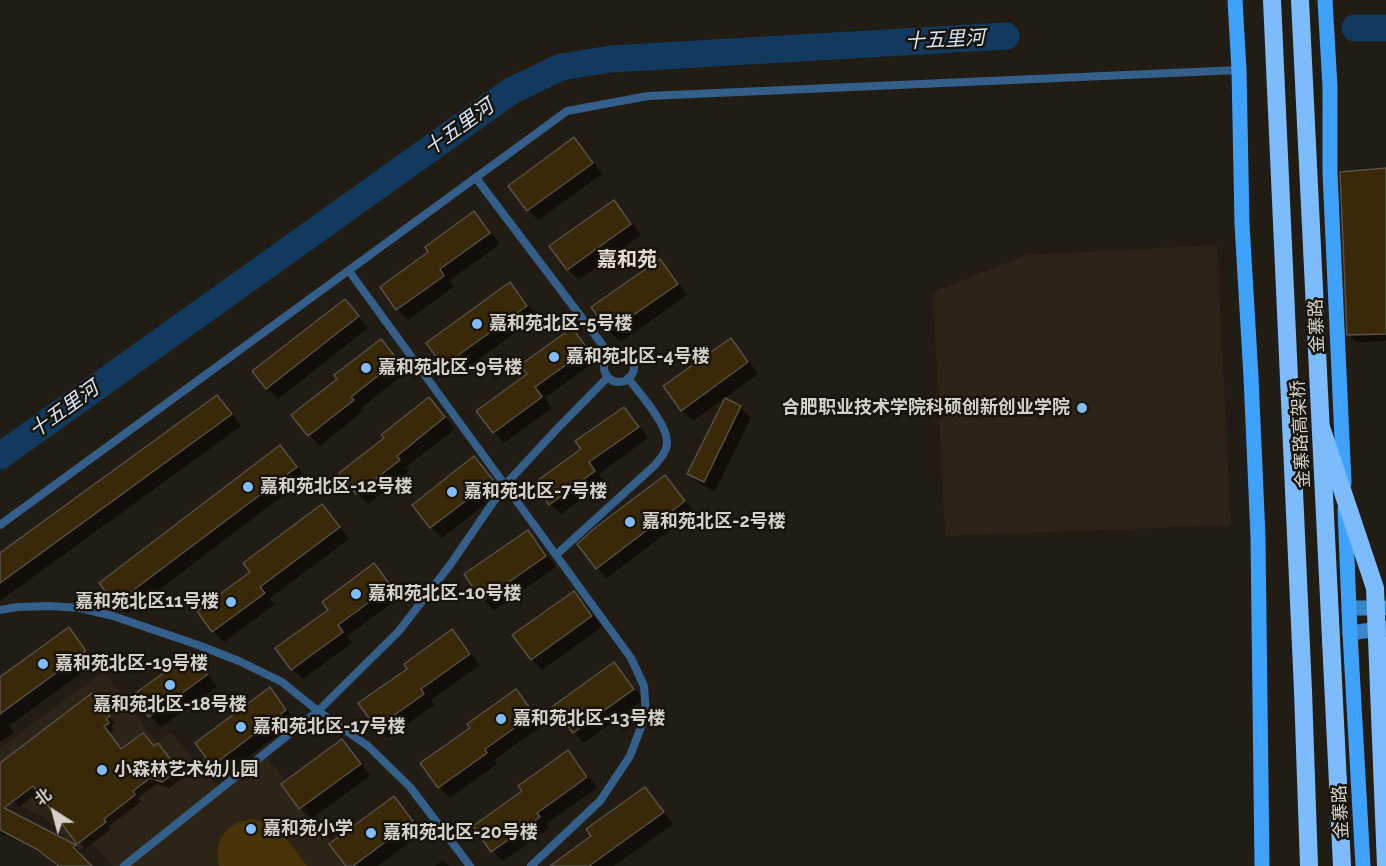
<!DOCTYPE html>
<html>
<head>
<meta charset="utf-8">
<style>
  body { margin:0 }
  #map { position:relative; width:1386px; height:866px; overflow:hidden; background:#211c14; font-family:Raleway,"Noto Sans SC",sans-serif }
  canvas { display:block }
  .north { position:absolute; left:24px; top:782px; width:60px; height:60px; -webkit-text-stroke:4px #18130b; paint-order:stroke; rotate:324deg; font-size:16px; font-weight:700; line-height:24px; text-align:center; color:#d4d1cb }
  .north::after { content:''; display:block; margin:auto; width:21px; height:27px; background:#d4d1cb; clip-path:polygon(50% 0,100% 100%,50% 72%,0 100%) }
</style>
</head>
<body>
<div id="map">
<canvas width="1386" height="866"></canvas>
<div class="north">北</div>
</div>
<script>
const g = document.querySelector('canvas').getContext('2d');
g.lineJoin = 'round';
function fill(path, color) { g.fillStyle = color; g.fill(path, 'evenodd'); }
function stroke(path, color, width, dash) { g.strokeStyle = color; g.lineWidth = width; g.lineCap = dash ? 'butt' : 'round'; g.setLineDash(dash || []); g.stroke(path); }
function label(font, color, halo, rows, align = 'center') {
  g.font = font + ' Raleway,"Noto Sans SC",sans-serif'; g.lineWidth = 5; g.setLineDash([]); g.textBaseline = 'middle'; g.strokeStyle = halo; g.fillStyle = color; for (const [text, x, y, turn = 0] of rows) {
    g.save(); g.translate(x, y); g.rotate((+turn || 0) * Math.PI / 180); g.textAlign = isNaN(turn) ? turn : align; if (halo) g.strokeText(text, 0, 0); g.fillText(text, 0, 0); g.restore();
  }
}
const built = new Path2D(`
  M1217,245L1231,525L945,536L933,292L1027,255Z
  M104,671L157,743L171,732L223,792L267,757L351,866H113L92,843L79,851L46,819L0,794V748Z`);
const green = new Path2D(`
  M252,819C280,823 291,845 307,866H219C213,839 227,823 252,819Z`);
const shadow = new Path2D(`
  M574,139L585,150L602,174L538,220L528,210Z
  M1386,169V341L1356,342L1349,334Z
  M613,202L624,212L641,235L579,280L568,269Z
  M474,213L485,224L500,244L449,281L454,287L408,320L398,309L382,288L430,253Z
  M659,261L670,271L687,295L621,342L610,332L593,308Z
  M510,284L521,295L537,317L455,376L444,365L428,343Z
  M345,301L368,328L278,399L267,388Z
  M572,330L583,340L597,360L545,398L552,408L504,443L494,432L529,375Z
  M730,340L741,350L758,374L693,421L682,410L665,387Z
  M381,341L392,351L408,371L361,408L363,411L320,446L309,435L339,379Z
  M217,397L228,408L241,426L0,601V555Z
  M429,399L440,410L455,429L406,467L409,471L368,504L357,493L386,438Z
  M740,407L751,418L715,491L700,484L689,473Z
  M624,409L635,419L648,438L599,474L605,482L561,514L550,504L583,449Z
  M280,447L291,458L306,478L127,614L116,603L101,583Z
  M474,458L485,469L502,491L442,538L431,527L414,505Z
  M665,477L676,488L694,512L607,578L597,568Z
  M322,506L333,517L349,539L270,598L274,605L224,642L213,631L199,611L252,572Z
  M528,532L538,542L556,567L494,610L484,600Z
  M374,565L385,576L400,597L347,636L352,643L303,679L292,669L330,611Z
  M574,593L585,603L602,627L542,670L532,659Z
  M68,629L79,640L96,662L9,726L14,732L0,742V679Z
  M452,631L463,642L480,665L431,700L434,705L388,738L377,727L361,704L409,669Z
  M191,655L201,665L217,687L161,727L150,716L135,695Z
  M614,664L625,675L643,700L584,743L574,732Z
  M269,689L280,700L296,721L224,775L213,765Z
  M516,691L526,702L543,725L494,760L497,764L450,798L439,787L472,728Z
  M92,695L115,723L111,726L114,730L109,733L122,750L143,735L155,748L164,751L176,767L174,770L181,779L169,788L157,784L138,798L141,802L109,826L111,829L85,849L39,792L19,807L0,784V765Z
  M342,741L353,752L370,776L311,819L300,808Z
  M568,752L579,763L597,788L546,824L549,828L503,861L492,851L524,791Z
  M645,789L656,800L673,824L614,866H553L593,837Z
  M394,798L405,808L423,832L378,866H347Z
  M0,808L21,817L75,846L81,853L78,855L90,866H59L46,856L28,846L0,833Z
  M443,860L449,866H435Z`);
const river = new Path2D(`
  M1355,28H1386
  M0,456L511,91L561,67L611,59L1006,36`);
const building = new Path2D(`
  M574,137L593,163L527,211L508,186Z
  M1386,168V334L1347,335L1340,172Z
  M614,200L631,224L567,270L549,246Z
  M474,211L490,233L440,269L444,276L396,310L380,287L428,252L425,247Z
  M660,259L678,284L609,332L591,307Z
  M510,282L527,306L443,366L426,343Z
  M345,299L359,316L266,389L252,371Z
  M572,328L588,349L535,387L542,397L493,433L476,411L527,374L520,365Z
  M731,338L748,362L681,411L663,386Z
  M381,339L398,360L351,397L354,400L308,436L291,415L337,379L334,375Z
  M217,395L232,414L0,583V553Z
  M429,397L445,417L397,456L400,460L356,494L339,473L384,438L381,435Z
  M725,398L741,406L704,482L687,474Z
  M624,407L639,427L589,462L595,471L549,505L534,483L581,449L575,441Z
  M280,445L297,467L115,604L99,583Z
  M474,456L493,480L430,528L412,505Z
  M665,475L685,501L596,569L577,544L595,528Z
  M322,504L340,527L260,587L265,593L212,632L197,611L250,572L243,563Z
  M528,530L546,556L482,601L464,574Z
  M374,563L391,586L338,625L343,632L291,670L275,648L328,610L322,602Z
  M574,591L592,616L531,660L512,635Z
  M69,627L86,651L0,714V677Z
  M452,629L470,654L421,689L424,694L376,728L358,703L407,669L404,664Z
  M191,653L207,675L149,717L133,695Z
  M614,662L634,689L573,733L553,706Z
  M270,687L286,710L212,766L195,743Z
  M516,689L534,714L485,749L487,753L438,788L420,763L470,728L467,724Z
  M92,693L110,716L106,719L109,723L104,726L121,749L143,733L154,746L158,743L171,760L169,763L176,772L162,782L150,778L133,791L135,795L104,819L106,822L77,844L33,786L4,808L76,845L73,847L92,866H59L38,850L0,830V763Z
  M342,739L361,764L299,809L281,784Z
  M568,750L587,777L537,813L540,817L491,852L473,826L522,791L518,786Z
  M645,787L664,812L589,866H550L591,836L586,829Z
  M394,796L413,821L353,866H346L329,844Z`);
const lane = new Path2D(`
  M476,178L610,355
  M349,271L631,658L644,686L646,714L630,756L600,801L531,866
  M604 367a15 15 0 1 1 30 0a15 15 0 1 1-30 0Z
  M0,525L567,111L648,96L1239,70
  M556,555L654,466C660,459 667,451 667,442C667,423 639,393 628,378
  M0,610L17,607L50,606L80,608L113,616L198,645L239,661L282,682L318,711L368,746L410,787L470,866
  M124,866L318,711L399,631L450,565L505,485L556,430L608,377`);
const secondary = new Path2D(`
  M1349,608H1386
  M1350,633L1386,628`);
const primary = new Path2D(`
  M1235,0L1239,70L1242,224L1251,377L1258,537L1262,866
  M1325,0L1330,87V173L1344,483
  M1345,509L1350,633L1363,866`);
const highway = new Path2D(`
  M1272,0L1303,691L1309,866
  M1300,0L1342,866`);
const highwayBridge = new Path2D(`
  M1321,427L1375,588L1386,866`);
const markers = [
  [477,324,6,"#80bdfa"],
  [554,357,6,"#80bdfa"],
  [366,368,6,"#80bdfa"],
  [1082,408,6,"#80bdfa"],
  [248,487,6,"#80bdfa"],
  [452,492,6,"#80bdfa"],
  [630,522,6,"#80bdfa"],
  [356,594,6,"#80bdfa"],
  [231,602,6,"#80bdfa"],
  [43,664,6,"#80bdfa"],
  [170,685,6,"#80bdfa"],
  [501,719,6,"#80bdfa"],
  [241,727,6,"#80bdfa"],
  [102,770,6,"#80bdfa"],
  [251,829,6,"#80bdfa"],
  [371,833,6,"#80bdfa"]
];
const poiNames = [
  ["嘉和苑北区-5号楼",489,324],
  ["嘉和苑北区-4号楼",566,357],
  ["嘉和苑北区-9号楼",378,368],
  ["合肥职业技术学院科硕创新创业学院",1070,408,"right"],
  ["嘉和苑北区-12号楼",260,487],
  ["嘉和苑北区-7号楼",464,492],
  ["嘉和苑北区-2号楼",642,522],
  ["嘉和苑北区-10号楼",368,594],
  ["嘉和苑北区11号楼",219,602,"right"],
  ["嘉和苑北区-19号楼",55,664],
  ["嘉和苑北区-18号楼",170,705,"center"],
  ["嘉和苑北区-13号楼",513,719],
  ["嘉和苑北区-17号楼",253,727],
  ["小森林艺术幼儿园",114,770],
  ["嘉和苑小学",263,829],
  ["嘉和苑北区-20号楼",383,833]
];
const streetNames = [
  ["金寨路",1317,326,-92],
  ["金寨路高架桥",1301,434,-93],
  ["金寨路",1341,812,-93]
];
const waterNames = [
  ["十五里河",945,40,-3],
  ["十五里河",459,128,-36],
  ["十五里河",64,410,-36]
];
const neighbourhoodNames = [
  ["嘉和苑",627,260]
];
fill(built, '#2c2416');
fill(green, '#493407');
fill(shadow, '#0007');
stroke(river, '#123a5e', 27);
fill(building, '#392909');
stroke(building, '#575148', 1.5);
stroke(lane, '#345f8a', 8);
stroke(secondary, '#3b85ca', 15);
stroke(primary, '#3ea1fb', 15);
stroke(highway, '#7cbbfc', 18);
stroke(highwayBridge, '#7cbbfc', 18);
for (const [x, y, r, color] of markers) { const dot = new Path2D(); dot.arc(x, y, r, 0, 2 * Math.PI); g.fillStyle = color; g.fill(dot); stroke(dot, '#18130b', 2); }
label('bold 18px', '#d4d1cb', '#18130b', poiNames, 'left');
label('18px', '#d4d1cb', '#18130b', streetNames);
label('italic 20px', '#d4e6f8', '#18130b', waterNames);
label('bold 20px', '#e3dcd1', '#18130b', neighbourhoodNames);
</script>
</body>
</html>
